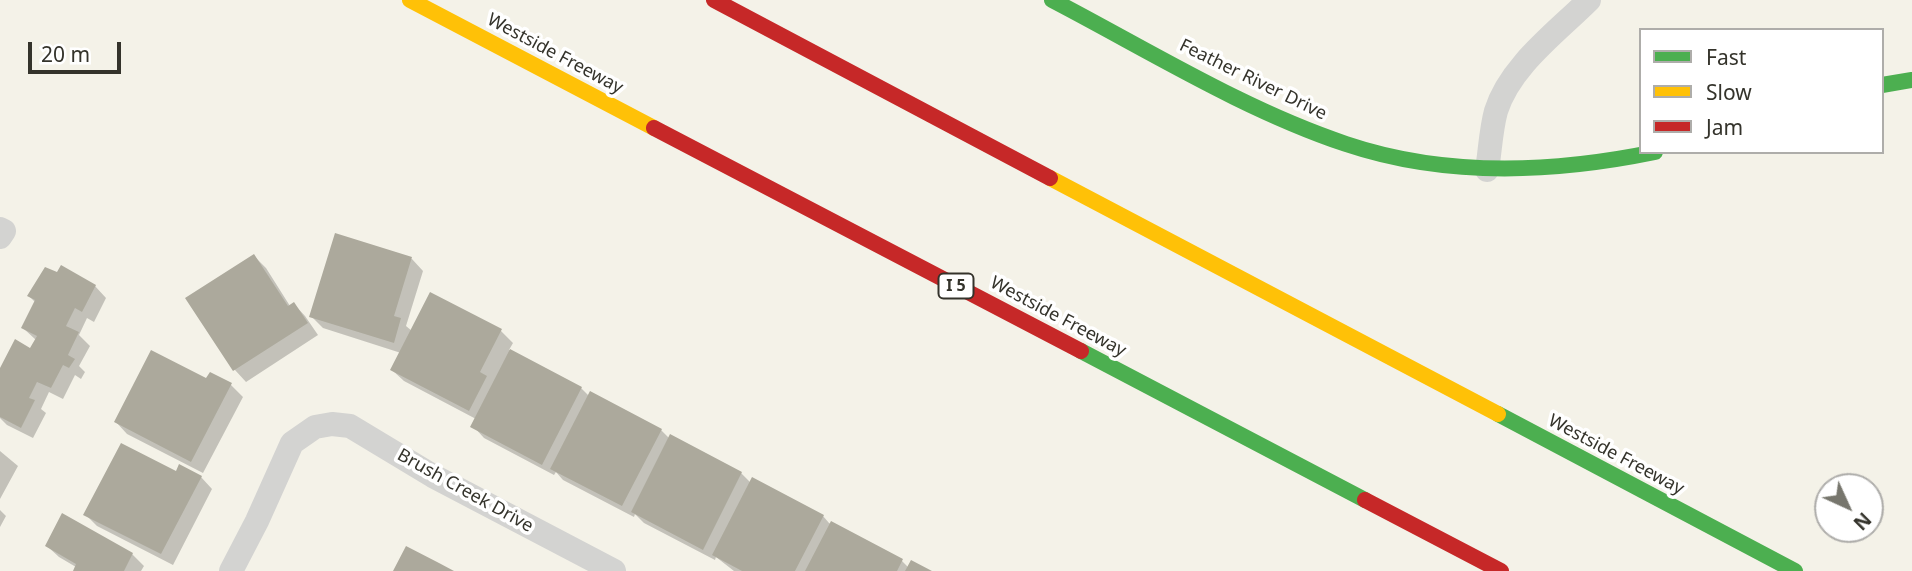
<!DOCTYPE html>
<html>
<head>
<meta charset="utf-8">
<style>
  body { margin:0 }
  #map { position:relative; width:1912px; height:571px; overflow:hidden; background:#f4f2e8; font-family:"Noto Sans",sans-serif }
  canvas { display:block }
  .legend { position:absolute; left:1639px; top:28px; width:245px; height:126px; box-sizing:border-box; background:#fff; border:2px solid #aeadaa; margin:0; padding:9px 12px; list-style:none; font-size:21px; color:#34332b }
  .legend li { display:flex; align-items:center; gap:14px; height:35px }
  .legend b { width:35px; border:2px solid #aeadaa }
  .north { position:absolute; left:1814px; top:473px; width:70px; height:70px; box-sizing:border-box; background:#fff; border:2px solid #aeadaa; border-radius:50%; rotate:135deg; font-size:19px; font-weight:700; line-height:28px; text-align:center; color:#34332b }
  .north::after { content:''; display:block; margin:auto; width:24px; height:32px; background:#77766d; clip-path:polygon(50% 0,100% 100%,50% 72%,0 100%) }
  .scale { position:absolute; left:28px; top:42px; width:93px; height:32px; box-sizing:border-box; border:4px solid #34332b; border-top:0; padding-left:9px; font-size:21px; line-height:24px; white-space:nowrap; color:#34332b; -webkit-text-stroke:5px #fff; paint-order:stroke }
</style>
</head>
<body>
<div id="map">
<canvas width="1912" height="571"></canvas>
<ul class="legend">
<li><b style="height:9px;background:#4caf50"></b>Fast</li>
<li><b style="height:9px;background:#ffc107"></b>Slow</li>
<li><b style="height:9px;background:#c62828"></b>Jam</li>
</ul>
<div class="north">N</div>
<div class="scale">20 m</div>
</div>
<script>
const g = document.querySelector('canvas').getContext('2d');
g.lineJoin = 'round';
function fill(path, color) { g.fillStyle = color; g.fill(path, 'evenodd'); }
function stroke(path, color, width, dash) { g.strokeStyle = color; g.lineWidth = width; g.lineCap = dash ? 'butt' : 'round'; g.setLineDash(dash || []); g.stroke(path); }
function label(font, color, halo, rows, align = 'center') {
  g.font = font + ' "Noto Sans",sans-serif'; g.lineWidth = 7; g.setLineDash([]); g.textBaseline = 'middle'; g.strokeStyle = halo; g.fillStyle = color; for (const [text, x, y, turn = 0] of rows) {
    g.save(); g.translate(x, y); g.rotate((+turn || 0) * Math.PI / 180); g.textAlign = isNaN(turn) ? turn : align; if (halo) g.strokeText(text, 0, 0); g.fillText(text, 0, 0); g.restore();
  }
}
const shadow = new Path2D(`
  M336,235L412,259L423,271L406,326L412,331L431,294L501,331L513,343L509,350L581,388L589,396L661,430L670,439L741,473L751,483L823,516L829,523L902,561L909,568L928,571H734L716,557L715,560L644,523L635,514L634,517L563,480L556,472L554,475L484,438L473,426L476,419L404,381L392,370L401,353L323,328L311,316Z
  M254,256L266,268L290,306L294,304L305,316L318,335L246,382L235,370L188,298Z
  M95,286L106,298L94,322L87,318L79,335L90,346L79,366L85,372L81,379L75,375L63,399L49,392L41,409L46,413L33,438L7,425L0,418V371L31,350L36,340L23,328L36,303L29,296Z
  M210,374L231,385L243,397L203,473L127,434L116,422L207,380Z
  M0,451L18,466L0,499Z
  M176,473L201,477L212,489L173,565L97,526L85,514Z
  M0,510L6,516L0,527Z
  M47,546L132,554L144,566L141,571H74L76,567L59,557Z`);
const building = new Path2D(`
  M335,233L412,257L394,316L401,318L394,343L309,317Z
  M254,254L288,306L294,302L308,323L233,371L185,298Z
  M61,265L96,285L82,312L75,308L66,326L79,332L68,355L75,359L69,368L63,365L51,388L37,382L29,398L35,400L21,428L0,417V368L15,339L30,348L37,336L21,328L35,300L27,296L45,267L57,272Z
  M430,292L502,329L480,372L487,376L469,411L390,370Z
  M510,349L582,387L542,465L470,427Z
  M151,350L206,378L210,372L232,383L191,462L114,422Z
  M590,391L662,429L622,506L550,469Z
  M670,434L742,472L703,550L631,512Z
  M121,443L176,471L179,464L202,476L161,554L83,515Z
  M752,477L824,515L795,571H742L712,555Z
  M62,513L133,553L124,571H73L76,564L45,546Z
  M831,521L903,559L897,571H805Z
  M406,546L439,563L454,571H393Z
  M911,560L932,571H905Z`);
const street = new Path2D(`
  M1487,170C1490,151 1491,129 1496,111C1510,66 1557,32 1589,0
  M0,229L4,231L0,237
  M231,571L257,521L292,443L315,427L332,424L350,426L433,476L614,571`);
const fast = new Path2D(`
  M1052,0C1148,50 1244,110 1346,144C1447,178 1553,173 1655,152
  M1882,85L1912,80
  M1081,351L1365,500
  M1498,414L1795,571`);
const slow = new Path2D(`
  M410,0L654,128
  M1050,178L1498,414`);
const jam = new Path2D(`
  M714,0L1050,178
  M654,128L1081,351
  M1365,500L1501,571`);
const shields = [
  [956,286,35]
];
const shieldNames = [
  ["I 5",956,286]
];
const streetNames = [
  ["Westside Freeway",555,54,28],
  ["Feather River Drive",1253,80,26],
  ["Westside Freeway",1058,317,28],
  ["Westside Freeway",1616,455,28],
  ["Brush Creek Drive",465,491,29]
];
fill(shadow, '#0003');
fill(building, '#aca99c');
stroke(street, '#d3d3d1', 24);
stroke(fast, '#4caf50', 16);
stroke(slow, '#ffc107', 16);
stroke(jam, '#c62828', 16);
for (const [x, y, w] of shields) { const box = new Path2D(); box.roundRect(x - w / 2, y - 12.5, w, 25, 5); g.fillStyle = '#fff'; g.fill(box); stroke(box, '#34332b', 2); }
label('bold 16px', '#34332b', null, shieldNames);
label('18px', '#34332b', '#fff', streetNames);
</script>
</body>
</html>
